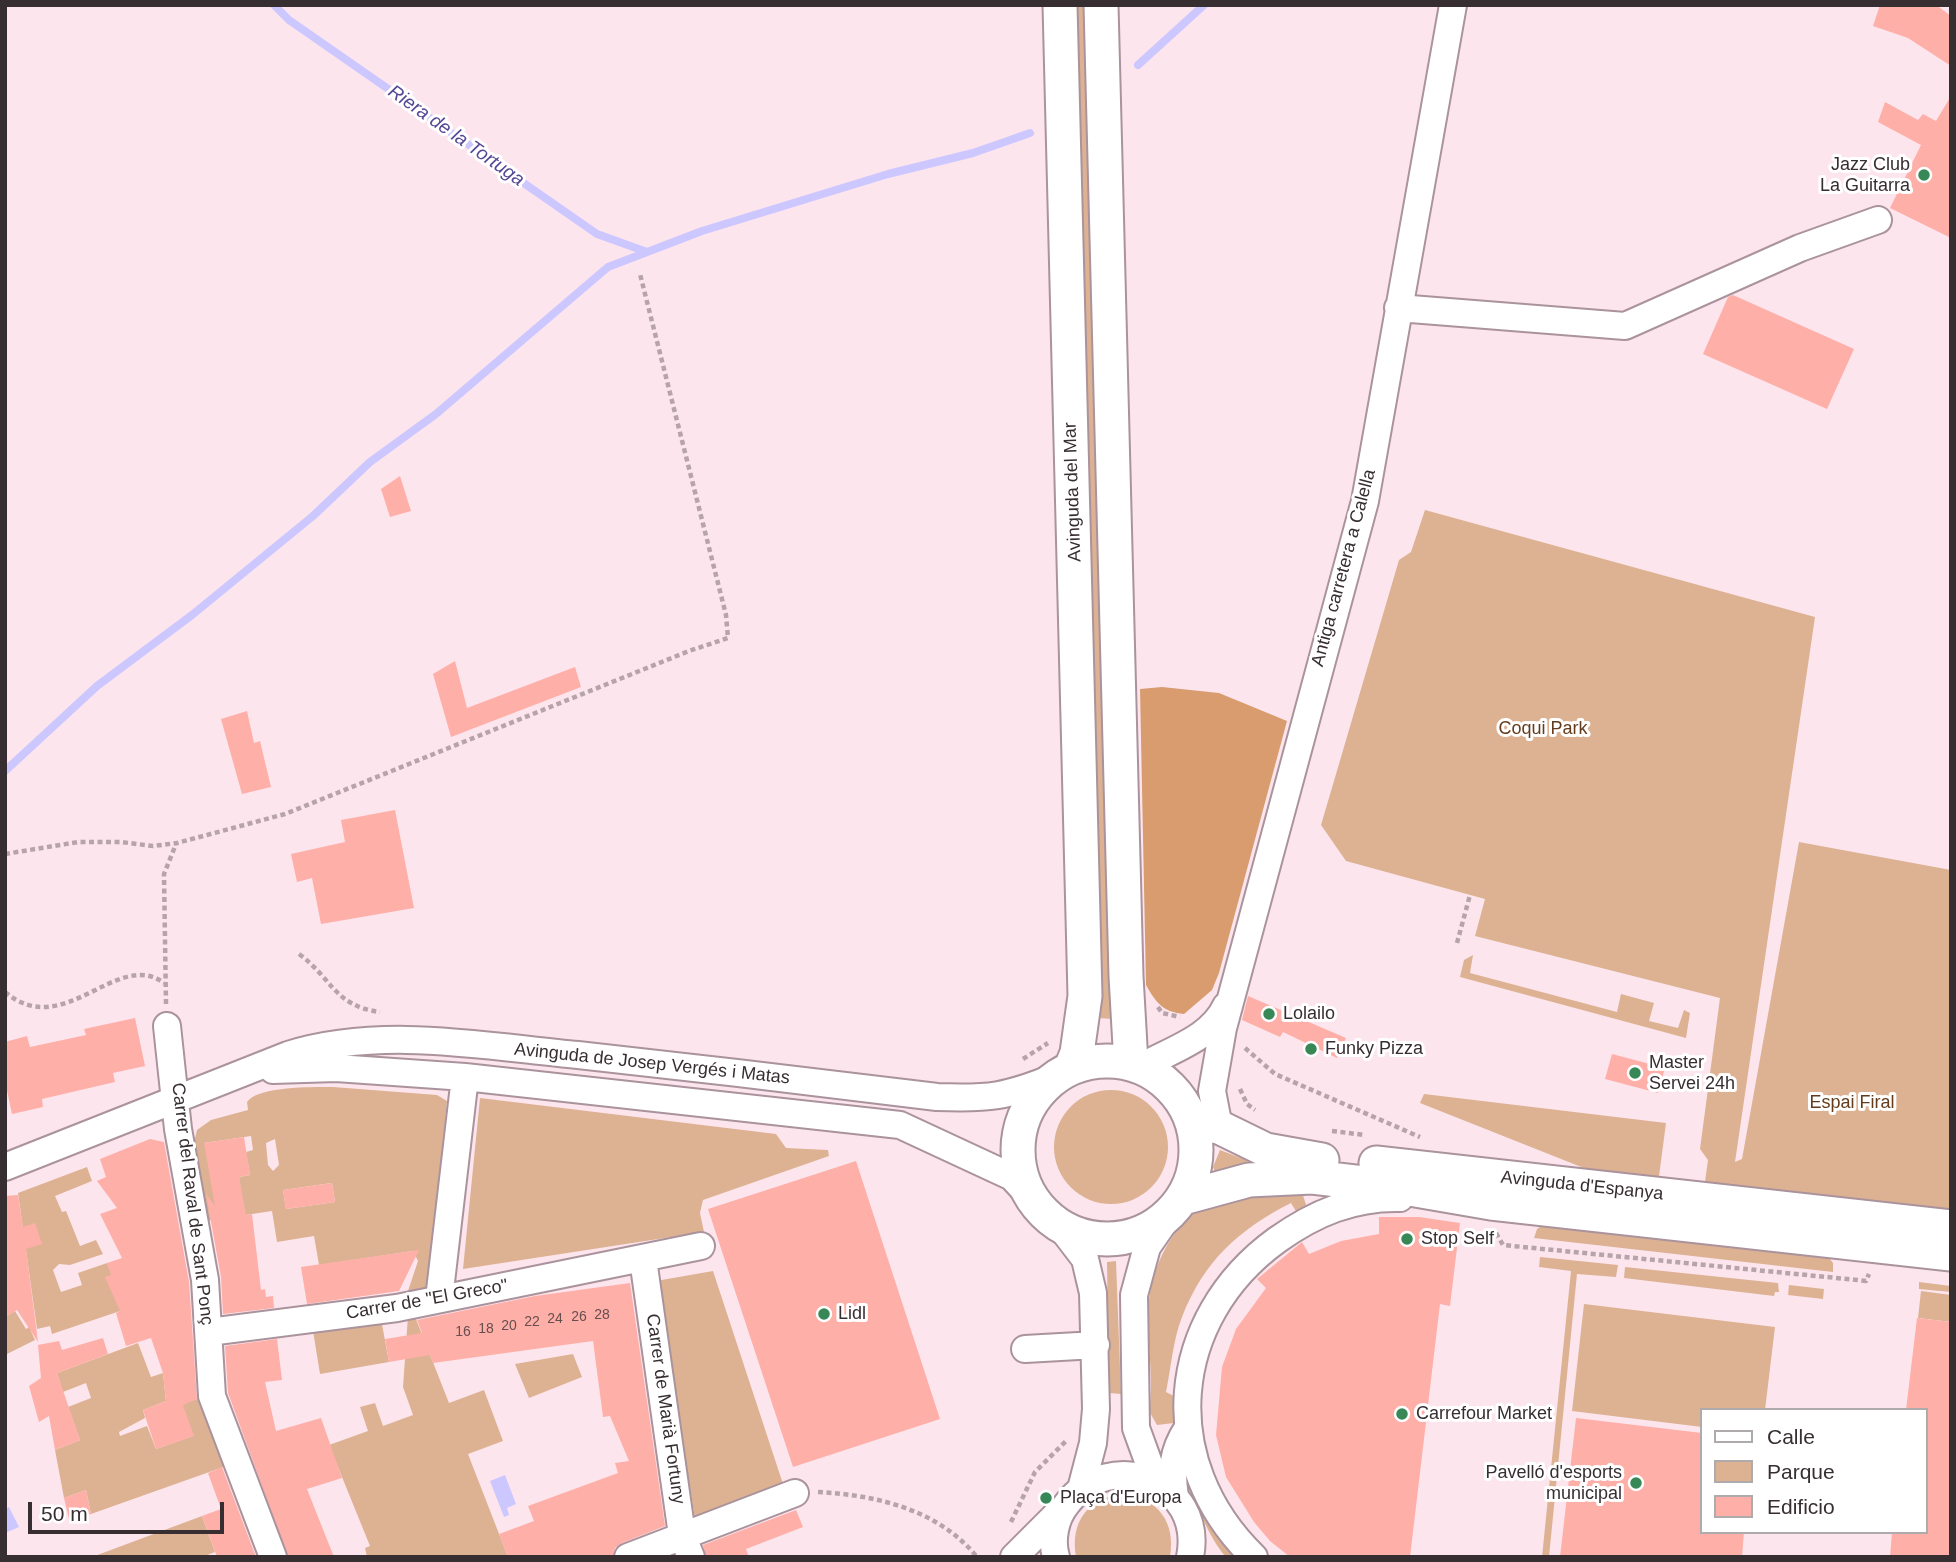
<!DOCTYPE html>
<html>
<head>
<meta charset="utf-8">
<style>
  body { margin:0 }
  #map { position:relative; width:1956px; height:1562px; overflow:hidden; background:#fde5ee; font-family:Helvetica,sans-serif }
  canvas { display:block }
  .frame { position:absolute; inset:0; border:7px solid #372e32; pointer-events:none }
  .legend { position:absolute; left:1700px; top:1408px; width:228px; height:126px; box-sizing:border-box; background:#fff; border:2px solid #afabad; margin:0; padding:9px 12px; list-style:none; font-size:21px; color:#372e32 }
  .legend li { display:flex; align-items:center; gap:14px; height:35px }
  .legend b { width:35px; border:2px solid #afabad }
  .scale { position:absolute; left:28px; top:1502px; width:196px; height:32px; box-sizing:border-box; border:4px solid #372e32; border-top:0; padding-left:9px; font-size:21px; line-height:24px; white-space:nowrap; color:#372e32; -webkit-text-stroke:5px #fff; paint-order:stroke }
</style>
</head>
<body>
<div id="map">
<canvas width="1956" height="1562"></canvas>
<div class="frame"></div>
<ul class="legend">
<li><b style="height:9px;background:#fff"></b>Calle</li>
<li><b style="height:19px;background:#ddb293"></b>Parque</li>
<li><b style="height:19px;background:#feafa8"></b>Edificio</li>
</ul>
<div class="scale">50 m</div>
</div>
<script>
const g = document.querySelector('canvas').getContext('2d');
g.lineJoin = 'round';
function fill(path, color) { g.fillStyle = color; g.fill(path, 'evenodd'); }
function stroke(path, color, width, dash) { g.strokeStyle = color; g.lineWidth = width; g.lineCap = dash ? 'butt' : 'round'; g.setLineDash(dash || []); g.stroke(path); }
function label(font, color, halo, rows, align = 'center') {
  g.font = font + ' Helvetica,sans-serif'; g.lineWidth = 6; g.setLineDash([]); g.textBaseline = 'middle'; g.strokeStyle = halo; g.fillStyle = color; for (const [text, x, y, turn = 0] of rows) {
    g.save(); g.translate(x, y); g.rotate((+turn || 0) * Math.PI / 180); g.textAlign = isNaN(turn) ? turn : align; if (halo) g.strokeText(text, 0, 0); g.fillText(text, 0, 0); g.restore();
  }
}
const green = new Path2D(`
  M1076,5H1091L1114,1019L1096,1018Z
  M1425,510L1815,617L1735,1162L1742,1159L1799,842L1951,870V1216L1704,1189L1708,1160L1700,1149L1720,998L1475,936L1485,899L1346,861L1321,825L1399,560L1411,552Z
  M1473,955L1470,973L1617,1012L1621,994L1654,1003L1649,1021L1678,1028L1684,1010L1690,1013L1686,1038L1460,977L1464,960Z
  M333,1087L437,1095L447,1101L430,1289L406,1297L418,1261L413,1251L319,1265L314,1236L277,1242L272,1211L206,1221L194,1142L197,1130L211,1120L248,1110L247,1102C258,1086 313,1087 333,1087ZM251,1136L253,1150L246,1152L250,1175L239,1177L241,1191L204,1143ZM275,1139L279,1165L273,1171L268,1165L266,1143ZM332,1183L335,1202L286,1209L283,1190Z
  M1054 1147a57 57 0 1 1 114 0a57 57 0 1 1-114 0Z
  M1424,1094L1666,1123L1658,1184L1609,1178L1420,1103Z
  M480,1098L776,1134L786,1148L828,1150L829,1156L703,1200L700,1213L704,1232L463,1269Z
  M1220,1150L1246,1160L1248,1163L1245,1167L1215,1172L1213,1167Z
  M87,1167L92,1181L55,1196L62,1212L66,1211L80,1246L96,1240L103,1254L70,1265L59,1264L53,1270L61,1292L82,1285L78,1273L107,1263L126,1309L52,1334L50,1326L37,1329L18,1193Z
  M1302,1192L1307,1208L1297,1213L1291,1203C1238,1230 1204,1261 1182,1317C1173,1340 1171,1368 1166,1392L1176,1397L1180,1407L1174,1423L1157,1425L1149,1411C1154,1382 1148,1349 1148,1320C1147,1266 1179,1203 1237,1194C1258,1191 1281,1193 1302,1192Z
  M1544,1224L1826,1254L1833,1263V1272L1534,1238L1537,1229Z
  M1540,1257L1618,1265L1616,1277L1577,1274L1549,1557H1542L1571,1271L1539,1267Z
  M1116,1261L1121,1394L1109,1393L1107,1262Z
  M1625,1267L1778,1283L1779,1292H1775L1774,1296L1624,1278Z
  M713,1271L783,1484L695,1519L656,1281Z
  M1919,1282L1951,1286V1292L1919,1289Z
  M1789,1285L1824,1289L1823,1299L1788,1295Z
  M1921,1291L1951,1295V1322L1918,1318Z
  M1584,1304L1775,1327L1765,1410H1702V1427L1572,1411Z
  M15,1311L26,1329L29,1327L35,1340L5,1355V1317Z
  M414,1314L449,1403L484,1390L503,1441L468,1454L508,1557H367L365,1548L370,1546L329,1445L368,1431L360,1407L375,1403L383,1426L413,1415L403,1387L408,1316Z
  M381,1319L389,1362L320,1374L313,1331Z
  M138,1343L151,1377L163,1373L166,1401L143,1410L145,1418L119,1432L120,1436L147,1426L156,1449L193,1436L175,1407L205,1396L229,1465L91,1514L86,1490L64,1498L55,1450L80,1440L68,1407L91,1398L86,1383L63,1392L57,1373Z
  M573,1354L582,1377L529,1398L515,1364Z
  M1187,1460L1239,1557H1226C1206,1534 1200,1507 1184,1482Z
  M1124,1493C1158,1499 1176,1522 1170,1557H1076C1070,1521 1088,1498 1124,1493Z
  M202,1516L215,1552L202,1557H92Z`);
const forest = new Path2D(`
  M1162,687L1219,693L1287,721L1219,973L1212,990L1184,1014C1163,1012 1156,1003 1146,985L1140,689Z`);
const water = new Path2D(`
  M505,1475L516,1504L507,1508L509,1515L504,1517L490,1481Z
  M9,1507L19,1527L5,1533V1509Z`);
const stream = new Path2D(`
  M274,5L289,20L597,234L647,252
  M1138,65L1204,5
  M5,771L97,686L192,615L313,516L370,462L436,414L608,267L702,231L888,174L973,153L1030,133`);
const building = new Path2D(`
  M1880,5H1936L1951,16V66L1908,38L1873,26Z
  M1951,96V238L1890,208L1921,145L1878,122L1885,102L1918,120L1923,114L1936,121Z
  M1733,295L1854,349L1827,409L1703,354L1728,297Z
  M400,476L411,511L390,517L381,489Z
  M455,661L467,708L575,667L581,687L451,737L433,674Z
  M247,711L254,743L260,741L271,787L242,794L221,719Z
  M395,810L414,908L321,924L312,878L297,882L291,854L345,842L341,820Z
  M1248,996L1346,1038L1337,1058L1283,1032L1280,1037L1242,1020Z
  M135,1018L145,1066L113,1073L115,1082L42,1099L43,1107L12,1114L5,1081V1042L27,1036L30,1047L86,1035L84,1029Z
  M1612,1054L1665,1068L1658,1093L1605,1079Z
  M244,1137L250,1175L239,1177L246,1215L252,1214L261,1290L265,1289L266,1297L273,1296L274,1308L223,1314L221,1277L206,1194L215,1206L204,1143Z
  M150,1139L164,1142L189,1282L197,1399L183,1405L194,1436L156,1449L143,1410L166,1401L163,1373L151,1338L126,1346L116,1313L120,1311L105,1277L111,1275L107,1263L122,1258L100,1214L117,1208L97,1181L106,1177L100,1159Z
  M856,1161L940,1419L793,1467L708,1209Z
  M332,1183L335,1202L286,1209L283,1190Z
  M18,1195L23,1227L35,1223L42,1244L26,1249L38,1342L17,1310L5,1317V1196Z
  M1379,1217H1419L1460,1223L1450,1306L1440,1304L1410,1557H1290L1270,1541L1254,1522L1226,1477L1216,1435L1222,1367L1236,1329L1266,1288L1257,1279L1302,1242L1309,1254L1341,1241L1379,1234Z
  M419,1250L399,1291L307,1304L301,1267Z
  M630,1283L665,1526L622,1543L615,1548L613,1557H508L499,1534L534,1521L528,1506L618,1473L615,1463L629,1461L610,1416L603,1417L593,1341L433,1363L430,1355L389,1362L385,1339L422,1333L417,1320L535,1296Z
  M1917,1318L1951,1322V1557H1890L1892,1532H1926V1410H1906Z
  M103,1338L108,1354L57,1373L80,1440L55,1450L49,1416L39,1422L29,1386L41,1378L38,1345L59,1341L62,1350Z
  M277,1339L282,1380L265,1382L276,1431L321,1418L342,1478L307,1489L334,1557H288L228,1393L225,1346Z
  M1576,1418L1702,1433V1532H1744L1742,1557H1560Z
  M222,1467L256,1557H217L202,1516L221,1509L208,1473Z
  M86,1490L91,1514L69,1519L64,1498Z
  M796,1510L803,1527L746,1549L749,1557H706L703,1545Z`);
const path = new Path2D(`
  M5,854L78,842H121L153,846L177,843L285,814L689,651L728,638L726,615L640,274
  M1457,943L1470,895
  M299,954C332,978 334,1006 380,1012
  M5,992C64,1042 117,948 164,983
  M166,1004L164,874L176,844
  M1158,1007L1162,1013L1180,1017
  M1245,1048L1275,1074L1420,1137
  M1023,1059L1048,1043
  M1240,1089L1247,1104L1255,1110
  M1332,1131L1365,1135
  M1496,1233L1503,1245L1857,1280L1866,1281L1869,1274
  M818,1492C877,1495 939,1510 977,1557
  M1011,1522L1035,1472L1066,1441`);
const minor = new Path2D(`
  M1398,308L1625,326L1800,248L1878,220
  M167,1026L178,1129L205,1280L212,1396L273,1557
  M1141,1067C1170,1050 1211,1039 1226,1006
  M273,1070L336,1068L465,1077L900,1125L1012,1177L1035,1202
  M1219,1127L1212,1091L1223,1028L1365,501L1453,5
  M5,1167L288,1055C381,1026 483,1046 578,1055C698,1068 817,1082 937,1097C989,1099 1006,1097 1055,1077
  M1059,1225L1085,1259L1093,1293L1096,1409L1093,1443L1081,1489
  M643,1259L682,1535L691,1557
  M439,1299L465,1077
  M209,1332L397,1308L701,1246
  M1025,1349L1096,1345
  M1156,1483L1136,1428L1134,1295L1147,1247L1170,1214
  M1175,1497C1171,1471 1172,1452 1187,1429
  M628,1557L795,1493
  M1014,1557L1060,1511
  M1056,1557C1051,1540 1055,1519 1066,1505C1110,1445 1205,1482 1190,1557
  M1254,1557C1156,1462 1168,1319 1277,1240C1315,1213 1353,1197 1400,1198`);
const major = new Path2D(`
  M1060,5L1085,996L1077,1053L1071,1068
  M1101,5L1126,976L1131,1064
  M1018 1150a89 89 0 1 1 178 0a89 89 0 1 1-178 0Z
  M1192,1122L1219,1127L1266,1150L1322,1160
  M1376,1163L1951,1227
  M1183,1198L1249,1180L1312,1177L1398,1187L1491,1203L1951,1254`);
const markers = [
  [1924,175,7,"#388757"],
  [1269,1014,7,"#388757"],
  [1311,1049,7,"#388757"],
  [1635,1073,7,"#388757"],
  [1407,1239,7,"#388757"],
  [824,1314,7,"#388757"],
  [1402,1414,7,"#388757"],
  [1636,1483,7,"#388757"],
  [1046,1498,7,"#388757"]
];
const numberNames = [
  ["28",602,1315],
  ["26",579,1317],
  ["24",555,1319],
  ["22",532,1322],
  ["20",509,1326],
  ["18",486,1329],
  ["16",463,1332]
];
const poiNames = [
  ["Jazz Club",1910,165,"right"],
  ["La Guitarra",1910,186,"right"],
  ["Lolailo",1283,1014],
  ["Funky Pizza",1325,1049],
  ["Master",1649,1063],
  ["Servei 24h",1649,1084],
  ["Stop Self",1421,1239],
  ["Lidl",838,1314],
  ["Carrefour Market",1416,1414],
  ["Pavelló d'esports",1622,1473,"right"],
  ["municipal",1622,1494,"right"],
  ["Plaça d'Europa",1060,1498]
];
const streetNames = [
  ["Avinguda del Mar",1073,492,-92],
  ["Antiga carretera a Calella",1344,568,-75],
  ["Avinguda de Josep Vergés i Matas",652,1064,6],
  ["Avinguda d'Espanya",1582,1186,6],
  ["Carrer del Raval de Sant Ponç",192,1204,83],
  ["Carrer de \"El Greco\"",427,1300,-10],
  ["Carrer de Marià Fortuny",665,1409,82]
];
const parkNames = [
  ["Coqui Park",1543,729],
  ["Espai Firal",1852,1103]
];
const waterNames = [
  ["Riera de la Tortuga",456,136,35]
];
fill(green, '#ddb293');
fill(forest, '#d89c6f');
fill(water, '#ccc8ff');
stroke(stream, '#ccc8ff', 8);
fill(building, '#feafa8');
stroke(minor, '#aa939c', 30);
stroke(major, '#aa939c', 37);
stroke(path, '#b7a4ab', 4.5, [5, 3.5]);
stroke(minor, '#fff', 26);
stroke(major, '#fff', 33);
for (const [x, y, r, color] of markers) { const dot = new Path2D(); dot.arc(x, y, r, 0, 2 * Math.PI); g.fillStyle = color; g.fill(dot); stroke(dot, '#fff', 2.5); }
label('14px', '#694e50', null, numberNames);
label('18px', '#372e32', '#fff', poiNames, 'left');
label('18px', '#372e32', '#fff', streetNames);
label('18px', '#653c1b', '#fff', parkNames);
label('italic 19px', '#544796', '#fff', waterNames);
</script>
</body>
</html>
